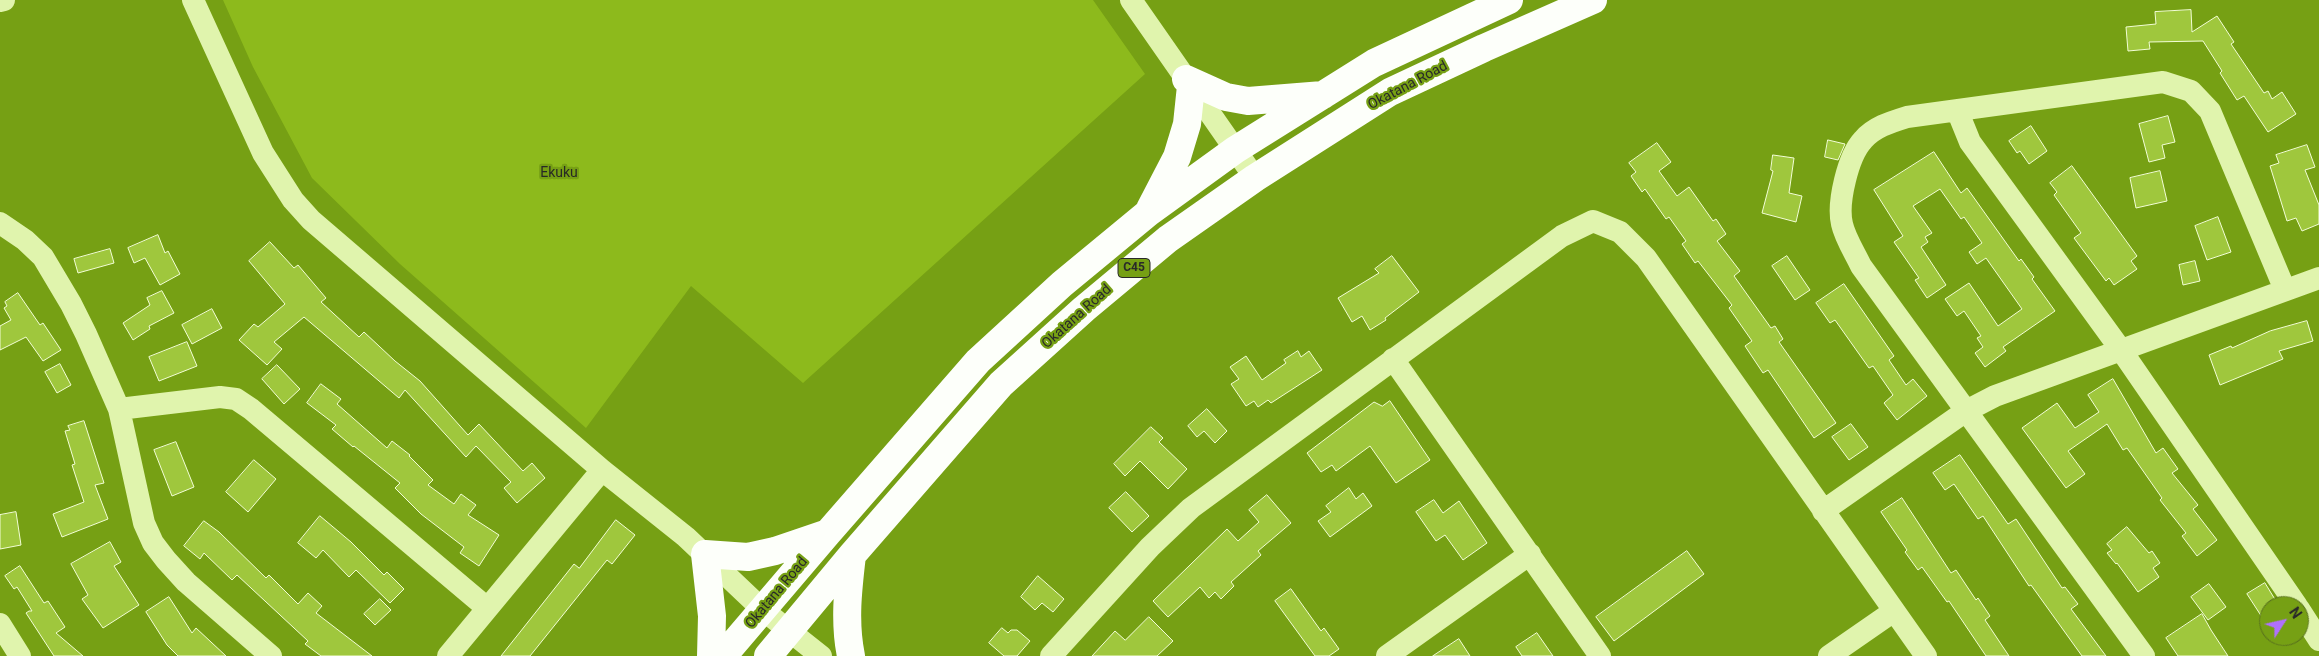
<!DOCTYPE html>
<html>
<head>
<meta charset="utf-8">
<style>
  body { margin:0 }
  #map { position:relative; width:2319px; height:656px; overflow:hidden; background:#76a014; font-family:Roboto,sans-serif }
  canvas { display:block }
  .north { position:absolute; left:2259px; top:596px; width:50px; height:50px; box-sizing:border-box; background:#76a014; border:1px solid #57701c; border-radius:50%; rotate:55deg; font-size:14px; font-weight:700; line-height:20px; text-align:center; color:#292929 }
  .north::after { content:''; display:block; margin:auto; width:18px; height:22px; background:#b070ff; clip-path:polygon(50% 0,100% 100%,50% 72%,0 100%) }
</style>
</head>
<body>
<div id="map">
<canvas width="2319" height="656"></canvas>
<div class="north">N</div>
</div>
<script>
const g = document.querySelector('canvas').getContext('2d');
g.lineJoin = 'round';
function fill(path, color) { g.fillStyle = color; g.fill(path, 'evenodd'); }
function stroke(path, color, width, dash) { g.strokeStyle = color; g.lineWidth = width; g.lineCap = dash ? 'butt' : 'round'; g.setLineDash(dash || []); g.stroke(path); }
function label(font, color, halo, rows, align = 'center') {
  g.font = font + ' Roboto,sans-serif'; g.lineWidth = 4.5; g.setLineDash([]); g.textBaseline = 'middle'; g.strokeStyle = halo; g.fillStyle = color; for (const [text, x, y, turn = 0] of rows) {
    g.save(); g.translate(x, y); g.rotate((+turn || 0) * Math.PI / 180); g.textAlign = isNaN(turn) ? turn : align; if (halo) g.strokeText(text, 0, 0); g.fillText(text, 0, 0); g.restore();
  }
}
const green = new Path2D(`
  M223,0H1093L1145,74L803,383L691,286L586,428L400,264L312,178L253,67Z`);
const building = new Path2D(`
  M2191,10L2192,32L2217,16L2234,42L2231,44L2264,93L2268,91L2272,99L2282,92L2296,114L2268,132L2244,96L2237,100L2220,73L2222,71L2203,41L2149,42L2150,49L2128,51L2126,27L2156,24L2155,12Z
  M2168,116L2175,142L2162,145L2165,158L2149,162L2139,124Z
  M2031,126L2047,151L2029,164L2020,151L2017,153L2009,141Z
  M1828,140L1845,144L1838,160L1825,157Z
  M1657,143L1671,162L1659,171L1677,196L1689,187L1713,221L1716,219L1726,234L1717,241L1740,271L1734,276L1771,328L1775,326L1783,339L1779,342L1836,423L1814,438L1768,370L1763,373L1745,346L1752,341L1729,308L1732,305L1698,261L1695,263L1682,244L1686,241L1669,217L1666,219L1645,189L1642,192L1631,176L1636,172L1629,163Z
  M2307,145L2315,167L2305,170L2319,205V224L2302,231L2296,218L2287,221L2270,166L2279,163L2276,155Z
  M1934,152L1961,193L1967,188L2019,261L2021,259L2034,277L2032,279L2055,311L2003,347L2006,351L1985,367L1975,353L1983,347L1977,338L1981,336L1964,311L1957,316L1945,299L1969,283L1998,326L2022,309L1986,258L1977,264L1969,252L1982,243L1964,217L1961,219L1940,189L1913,206L1932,233L1925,237L1928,242L1921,247L1946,285L1927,298L1915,280L1919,278L1894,242L1903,236L1874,190Z
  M1773,155L1794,158L1789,193L1802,196L1796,222L1762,213L1773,171L1771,170Z
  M2072,166L2137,256L2131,261L2137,269L2114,285L2109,278L2106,281L2074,238L2081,233L2054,195L2057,192L2050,183Z
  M2160,171L2167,201L2136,208L2130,178Z
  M2218,217L2231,252L2207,260L2195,226Z
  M158,235L165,253L168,251L180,274L160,285L145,258L134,263L128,248Z
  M270,242L294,268L298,265L326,298L321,302L359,337L364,332L395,361L420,381L468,435L479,424L523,471L532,463L545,478L517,503L504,488L511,482L476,446L466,457L405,390L399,398L304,317L274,342L282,349L267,365L239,340L254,324L258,327L285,304L249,261Z
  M110,249L114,263L78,273L74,259Z
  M1392,256L1419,292L1385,318L1386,320L1370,330L1362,316L1352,322L1338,298L1379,273L1375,269Z
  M1787,256L1810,290L1795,300L1772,266Z
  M2195,261L2200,281L2183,285L2179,265Z
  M1844,284L1894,356L1889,360L1906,385L1913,379L1927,396L1897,420L1884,403L1893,395L1873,366L1869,368L1835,320L1830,323L1816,303Z
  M162,291L174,313L149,326L150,329L133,340L123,323L150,305L147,298Z
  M18,293L40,325L43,323L61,350L43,361L26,337L0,350V326L11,320L4,308L7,306L5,302Z
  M212,309L222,328L192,344L182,325Z
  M2307,321L2313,341L2279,351L2283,359L2220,385L2209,355L2231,346L2232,348L2270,331Z
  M187,342L197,366L159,381L149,357Z
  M1298,351L1301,357L1309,351L1322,370L1271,403L1268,400L1258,407L1254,401L1246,406L1231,384L1239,379L1230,367L1246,356L1262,380L1286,363L1284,360Z
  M60,364L71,385L57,393L45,372Z
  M277,365L300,389L284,404L262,379Z
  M2113,379L2156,453L2163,448L2178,469L2172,473L2198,505L2193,509L2217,540L2197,556L2182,536L2186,533L2160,500L2162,498L2127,448L2123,450L2107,424L2068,451L2085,474L2066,488L2022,428L2057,403L2075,428L2099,412L2088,395Z
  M321,384L341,399L337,404L387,448L392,441L410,455L409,456L433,480L428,485L454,504L461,494L476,505L468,515L499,535L479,566L460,553L464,547L421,514L395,488L400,483L354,446L353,447L332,429L336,425L307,403Z
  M1390,401L1430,460L1396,483L1370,446L1336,471L1332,465L1321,472L1307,453L1374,402L1382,406Z
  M1207,409L1227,431L1215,443L1204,431L1197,437L1188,426Z
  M84,421L104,483L95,485L108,519L62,537L53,514L84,502L72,465L75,464L65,431L70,430L68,426Z
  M1851,424L1868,447L1849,460L1832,437Z
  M1151,427L1163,438L1159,442L1187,469L1168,489L1140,461L1125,476L1114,464Z
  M176,442L194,487L172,496L154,450Z
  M1960,455L2008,524L2016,519L2062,588L2065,587L2078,604L2071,609L2106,656H2082L2031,585L2029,586L1983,516L1978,519L1954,484L1945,490L1933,473Z
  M254,460L276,479L248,512L226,492Z
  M1349,488L1356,499L1363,493L1372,506L1330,537L1318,521L1331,512L1326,506Z
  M1126,492L1149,516L1132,532L1109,508Z
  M1267,495L1291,523L1258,551L1261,555L1231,582L1234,586L1221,599L1215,592L1209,598L1200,587L1168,617L1153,601L1227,529L1238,541L1259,522L1249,510Z
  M1902,498L1951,573L1956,570L1976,600L1978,598L1990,616L1985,620L2009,656H1986L1949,601L1947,602L1922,567L1918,570L1905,552L1907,550L1881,512Z
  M1434,500L1443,513L1459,501L1487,543L1463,560L1445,535L1436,541L1416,512Z
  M16,512L21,545L0,549V515Z
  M320,516L351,542L384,575L387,572L404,589L390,603L356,570L349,577L323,550L316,558L298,543Z
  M616,520L635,535L612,564L607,560L530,656H501L574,564L579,568Z
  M204,521L219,532L266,578L269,575L298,604L308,593L322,606L316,613L372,656H321L305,644L308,641L237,575L232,580L204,553L200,559L184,546Z
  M2127,527L2149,553L2152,551L2160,563L2153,568L2159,577L2138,592L2117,563L2116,564L2107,553L2112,550L2107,544Z
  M110,542L121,562L114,566L139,605L103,628L82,599L88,595L71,564Z
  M1687,551L1704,574L1614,641L1596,617Z
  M20,566L44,603L48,601L65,627L56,633L83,656H54L26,613L29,611H32L17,587L14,589L5,576Z
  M1038,576L1064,599L1053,612L1042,603L1035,610L1021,597Z
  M2265,583L2279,606H2269V628L2247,594Z
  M2209,584L2226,607L2208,620L2191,597Z
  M1291,589L1321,631L1324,628L1339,649L1329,656H1315L1275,601Z
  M169,597L192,633L196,628L226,656H178L167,645L146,612Z
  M380,599L391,610L375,625L364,614Z
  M2202,614L2211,630L2228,656H2178L2166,638Z
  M1149,617L1173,641L1157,656H1092L1115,631L1125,640Z
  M1002,628L1008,633L1011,630H1017L1030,641L1017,656H1004L989,643Z
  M1537,633L1553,656H1522L1516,647Z
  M1459,639L1470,656H1433Z`);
const minor = new Path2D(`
  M193,0L263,153L293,200L311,220L602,470L686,537L763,610L821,656
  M1131,0L1255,178
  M0,1L4,0
  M1957,110L1970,142L2121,350L2297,606
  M0,223L25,240L43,257L71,304L86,334L119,409L144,523L153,543L166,560L186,582L271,656
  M1393,359L1600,656
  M119,409L220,397L236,399L251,409L487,608
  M1823,511L1966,411L1995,396L2319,278
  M2299,609L2319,640
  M0,624L20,656
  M448,656L602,470
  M1051,656L1150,547L1191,508L1562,236L1593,221L1620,232L1646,258L1926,656
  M1387,656L1530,554
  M1829,656L1894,611
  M2144,656L1861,266C1855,253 1845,238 1842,224C1837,203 1848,156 1863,140C1874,127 1891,122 1907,117L2163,82L2191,91L2210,111L2285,290`);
const major = new Path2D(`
  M1186,79L1226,97L1248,101L1323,95
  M1150,209L1177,157L1187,124L1191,86
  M711,656L712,616L705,554L748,557L775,551L825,534
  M723,656L827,534L978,361L1062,284L1148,213L1235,150L1374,63L1509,0
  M768,656L852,555L1001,384L1084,309L1168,239L1255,178L1390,92L1484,48L1593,0
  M851,656C844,622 848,589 852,555`);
const shields = [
  [1134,268,32]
];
const shieldNames = [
  ["C45",1134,268]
];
const streetNames = [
  ["Okatana Road",1408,86,-28],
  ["Okatana Road",1077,317,-42],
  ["Okatana Road",777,593,-50]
];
const parkNames = [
  ["Ekuku",559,173]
];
fill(green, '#8dba1c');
fill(building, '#9fc73d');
stroke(building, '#f2fdd6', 1);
stroke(minor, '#e0f4ad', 22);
stroke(major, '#fdfffa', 28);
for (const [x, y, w] of shields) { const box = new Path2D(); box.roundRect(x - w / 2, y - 9.5, w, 19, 4); g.fillStyle = '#76a014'; g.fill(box); stroke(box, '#292929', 1); }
label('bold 12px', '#292929', null, shieldNames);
label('14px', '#292929', '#76a014', streetNames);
label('14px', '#282925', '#76a014', parkNames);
</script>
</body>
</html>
